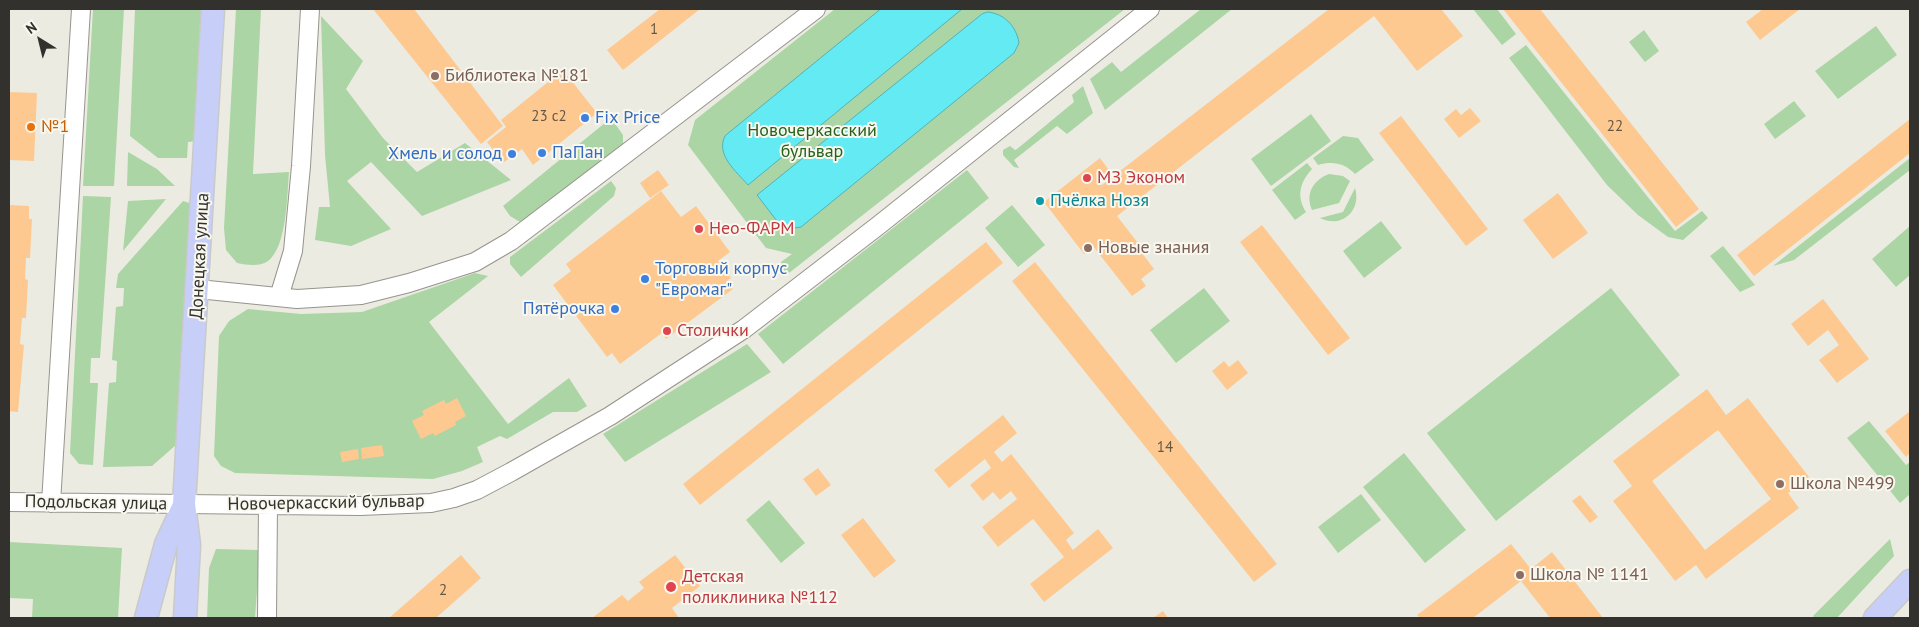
<!DOCTYPE html>
<html>
<head>
<meta charset="utf-8">
<style>
  body { margin:0 }
  #map { position:relative; width:1919px; height:627px; overflow:hidden; background:#ecebe2; font-family:"PT Sans",sans-serif }
  canvas { display:block }
  .frame { position:absolute; inset:0; border:10px solid #32312e; pointer-events:none }
  .north { position:absolute; left:15px; top:15px; width:50px; height:50px; -webkit-text-stroke:4px #f9f8ef; paint-order:stroke; rotate:324deg; font-size:14px; font-weight:700; line-height:20px; text-align:center; color:#32312e }
  .north::after { content:''; display:block; margin:auto; width:18px; height:22px; background:#32312e; clip-path:polygon(50% 0,100% 100%,50% 72%,0 100%) }
</style>
</head>
<body>
<div id="map">
<canvas width="1919" height="627"></canvas>
<div class="frame"></div>
<div class="north">N</div>
</div>
<script>
const g = document.querySelector('canvas').getContext('2d');
g.lineJoin = 'round';
function fill(path, color) { g.fillStyle = color; g.fill(path, 'evenodd'); }
function stroke(path, color, width, dash) { g.strokeStyle = color; g.lineWidth = width; g.lineCap = dash ? 'butt' : 'round'; g.setLineDash(dash || []); g.stroke(path); }
function label(font, color, halo, rows, align = 'center') {
  g.font = font + ' "PT Sans",sans-serif'; g.lineWidth = 4; g.setLineDash([]); g.textBaseline = 'middle'; g.strokeStyle = halo; g.fillStyle = color; for (const [text, x, y, turn = 0] of rows) {
    g.save(); g.translate(x, y); g.rotate((+turn || 0) * Math.PI / 180); g.textAlign = isNaN(turn) ? turn : align; if (halo) g.strokeText(text, 0, 0); g.fillText(text, 0, 0); g.restore();
  }
}
const green = new Path2D(`
  M93,9H124L114,186H83Z
  M135,9H205L198,141L188,142L187,158H158L130,136Z
  M236,9H261L253,174L289,172C287,195 287,247 268,261C259,267 247,265 237,263L226,250L224,228Z
  M835,9H1125L789,273L783,270L781,262L792,254L766,248L688,145L695,120Z
  M1201,9H1232L1105,110L1090,79L1112,62L1121,72Z
  M1473,9H1497L1516,34L1502,45Z
  M321,16L363,61L346,89L383,138L417,172L465,143L511,180L422,216L371,162L347,181L391,229L351,246L315,240L319,207H330L325,155Z
  M1876,26L1897,55L1838,99L1815,71Z
  M1644,30L1659,51L1645,62L1629,42Z
  M1526,45L1675,231L1702,211L1708,218L1683,240L1668,237L1638,215L1607,185L1509,58Z
  M1083,86L1093,113L1067,134L1057,126L1014,160L1019,168L1014,167L1003,155V150L1010,146L1015,150L1017,149L1074,102L1072,95Z
  M1794,101L1806,116L1775,139L1764,124Z
  M1311,114L1331,141L1271,186L1251,159Z
  M611,118L623,135V145L520,222L510,216L503,206Z
  M1343,136L1358,138L1374,160L1355,174C1344,163 1333,161 1318,165L1313,158Z
  M128,152L157,169L175,186H127Z
  M1910,158V170L1794,260L1773,266Z
  M1307,163L1312,169C1300,182 1296,196 1306,212L1295,220L1272,190Z
  M967,170L989,198L783,364L758,334Z
  M1329,174L1343,176L1350,181L1339,203L1312,210C1305,194 1313,180 1329,174Z
  M611,181L616,188L614,196L521,277L510,264V257Z
  M1355,188C1362,211 1341,229 1320,218L1343,212Z
  M83,196L111,197L100,358H91L90,383H98L93,465L79,464L70,453Z
  M166,199L123,251L128,201Z
  M183,201L193,204L177,444L152,466L103,467L109,383L116,382L117,361L112,360L116,307L123,306L124,288H116L118,274Z
  M1012,205L1045,245L1018,267L985,228Z
  M1381,221L1402,248L1364,278L1343,251Z
  M1910,226V275L1896,287L1872,259Z
  M1723,246L1755,285L1740,292L1710,256Z
  M475,273L488,276L429,322L508,424L569,378L587,406L577,412H553L507,439L500,436L477,447L483,462L462,471L433,479L235,473L221,466L214,456L219,336L229,321L248,309L301,314L362,312Z
  M1204,288L1230,321L1176,363L1150,330Z
  M1611,288L1680,375L1496,521L1427,433Z
  M747,344L771,372L625,462L603,434Z
  M1869,421L1906,465L1910,462V494L1900,503L1847,438Z
  M1404,453L1466,530L1425,563L1363,487Z
  M1361,494L1381,520L1338,553L1318,527Z
  M769,500L805,543L781,563L746,520Z
  M1890,539L1894,556L1837,618H1815L1813,616Z
  M9,542L122,548L118,618H32L33,599L9,598Z
  M216,549L260,550L255,618H207L209,568Z`);
const water = new Path2D(`
  M881,9H962L748,185C737,172 715,155 725,136Z
  M988,12C1005,14 1016,26 1019,43L1014,53L801,227L788,229L777,221L757,195L982,14Z`);
const building = new Path2D(`
  M373,9H414L503,126L481,144Z
  M660,9H700L623,70L607,50Z
  M1329,9H1441L1463,36L1417,71L1374,16L1117,216L1141,247L1139,249L1154,269L1141,279L1146,286L1132,296L1093,246L1084,254L1044,202L1100,158L1109,170L1098,179L1102,185Z
  M1503,9H1540L1699,209L1676,227Z
  M1763,9H1800L1760,40L1746,22Z
  M563,70L597,113L533,165L522,149L503,163L487,142L506,127L501,120Z
  M9,92L37,93L34,161L9,160Z
  M1470,108L1481,121L1459,138L1444,119L1456,109L1461,115Z
  M1401,116L1488,229L1466,246L1379,133Z
  M1910,119V153L1754,276L1737,255Z
  M658,170L669,185L650,198L640,183Z
  M661,191L681,217L696,206L730,252L718,261L731,278L727,281L733,289L666,339L662,333L620,364L612,353L607,357L553,285L571,271L566,264Z
  M1558,193L1588,233L1553,259L1523,220Z
  M9,205L29,206V219H32L30,258H26L25,279L28,280L26,318H22L20,344L24,345L18,412L9,411Z
  M1262,225L1350,338L1328,355L1240,242Z
  M986,242L1003,263L700,505L683,484Z
  M1035,262L1277,564L1254,582L1012,281Z
  M1823,299L1869,359L1837,383L1819,360L1839,345L1828,330L1808,346L1791,324Z
  M1238,360L1248,373L1227,390L1212,371L1224,361L1229,367Z
  M1707,389L1726,415L1748,398L1809,477L1788,493L1799,508L1706,579L1696,565L1675,581L1613,501L1632,486L1613,461ZM1718,430L1771,499L1705,550L1652,481Z
  M457,398L466,416L455,422L456,425L435,436L433,433L421,439L412,421L424,415L422,411L444,400L446,404Z
  M1910,411V453L1906,457L1885,431Z
  M1003,415L1017,433L994,452L1002,462L1011,454L1074,533L1066,540L1073,550L1098,529L1113,548L1044,602L1030,584L1064,557L1033,519L998,547L982,527L1017,499L1011,491L1000,500L993,492L983,501L970,485L991,468L985,459L949,488L934,470Z
  M382,445L384,456L362,459L361,448Z
  M358,449L359,459L342,462L340,452Z
  M818,468L831,485L816,496L803,479Z
  M1580,495L1598,517L1590,523L1572,501Z
  M863,518L896,561L874,578L841,535Z
  M1511,544L1531,569L1552,552L1603,618H1550L1521,581L1473,618H1420L1417,615Z
  M461,555L481,578L436,618H389Z
  M675,555L700,586L672,608L679,618H592L622,595L628,601L644,588L639,582Z
  M1163,611L1168,618H1153Z`);
const minor = new Path2D(`
  M198,289L297,299L361,295L409,283L475,262L511,241L816,9
  M279,297L293,251L301,166L310,9
  M9,502L360,506L431,503L454,498L477,490L511,472L610,416L744,329L879,225L1150,9
  M51,503L81,9
  M267,618L268,505`);
const major = new Path2D(`
  M146,618L166,544L184,505
  M185,618L189,545L184,504L213,9
  M1875,618L1910,581`);
const markers = [
  [435,76,5,"#8d6e63"],
  [585,118,5,"#3f7fe0"],
  [31,127,5,"#e8710a"],
  [542,153,5,"#3f7fe0"],
  [512,154,5,"#3f7fe0"],
  [1087,178,5,"#e0444e"],
  [1040,201,5,"#0f9aa8"],
  [699,229,5,"#e0444e"],
  [1088,248,5,"#8d6e63"],
  [645,279,5,"#3f7fe0"],
  [615,309,5,"#3f7fe0"],
  [667,331,5,"#e0444e"],
  [1780,484,5,"#8d6e63"],
  [1520,575,5,"#8d6e63"],
  [671,587,6,"#e0444e"]
];
const numberNames = [
  ["1",654,30],
  ["23 с2",549,117],
  ["22",1615,127],
  ["14",1165,448],
  ["2",443,591]
];
const educationNames = [
  ["Библиотека №181",445,76],
  ["Новые знания",1098,248],
  ["Школа №499",1790,484],
  ["Школа № 1141",1530,575]
];
const shopNames = [
  ["Fix Price",595,118],
  ["ПаПан",552,153],
  ["Хмель и солод",502,154,"right"],
  ["Торговый корпус",655,269],
  ["\"Евромаг\"",655,290],
  ["Пятёрочка",605,309,"right"]
];
const foodNames = [
  ["№1",41,127]
];
const parkNames = [
  ["Новочеркасский",812,131],
  ["бульвар",812,152]
];
const healthNames = [
  ["МЗ Эконом",1097,178],
  ["Нео-ФАРМ",709,229],
  ["Столички",677,331],
  ["Детская",682,577],
  ["поликлиника №112",682,598]
];
const cultureNames = [
  ["Пчёлка Нозя",1050,201]
];
const streetNames = [
  ["Донецкая улица",200,256,-87],
  ["Подольская улица",96,503,1],
  ["Новочеркасский бульвар",326,503,-1]
];
fill(green, '#abd5a4');
fill(water, '#63eaf3');
stroke(water, '#54b2b8', 1);
fill(building, '#fdc990');
stroke(minor, '#96948c', 20);
stroke(major, '#cac9c9', 25);
stroke(minor, '#fff', 18);
stroke(major, '#c7cff8', 22);
for (const [x, y, r, color] of markers) { const dot = new Path2D(); dot.arc(x, y, r, 0, 2 * Math.PI); g.fillStyle = color; g.fill(dot); stroke(dot, '#f9f8ef', 2); }
label('15px', '#655746', null, numberNames);
label('18px', '#785e54', '#f9f8ef', educationNames, 'left');
label('18px', '#366cbe', '#f9f8ef', shopNames, 'left');
label('18px', '#c56008', '#f9f8ef', foodNames, 'left');
label('18px', '#27621d', '#f9f8ef', parkNames);
label('18px', '#be3a42', '#f9f8ef', healthNames, 'left');
label('18px', '#0d838f', '#f9f8ef', cultureNames, 'left');
label('18px', '#32312e', '#f9f8ef', streetNames);
</script>
</body>
</html>
